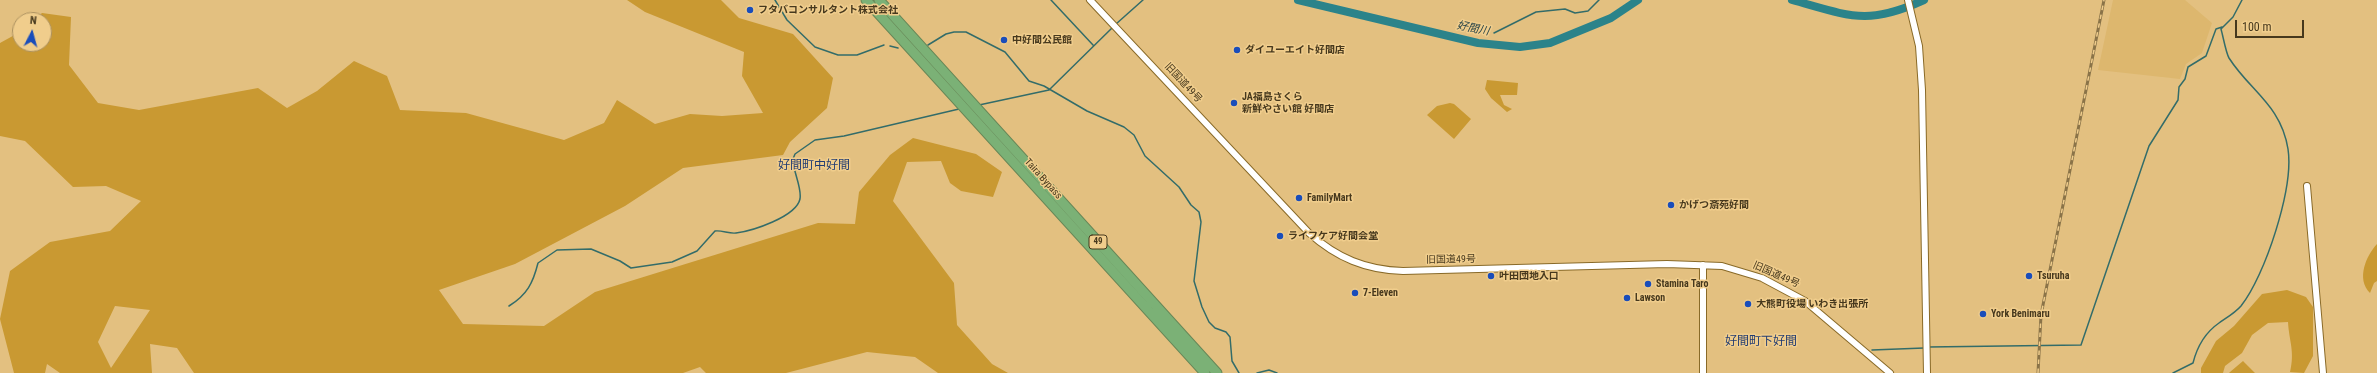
<!DOCTYPE html>
<html>
<head>
<meta charset="utf-8">
<style>
  body { margin:0 }
  #map { position:relative; width:2377px; height:373px; overflow:hidden; background:#e3c080; font-family:"Roboto Condensed",sans-serif }
  canvas { display:block }
  .north { position:absolute; left:12px; top:12px; width:40px; height:40px; box-sizing:border-box; background:#f0cd8c; border:1px solid #ac9160; border-radius:50%; rotate:6deg; font-size:11px; font-weight:700; line-height:16px; text-align:center; color:#46381d }
  .north::after { content:''; display:block; margin:auto; width:14px; height:18px; background:#1a4dba; clip-path:polygon(50% 0,100% 100%,50% 72%,0 100%) }
  .scale { position:absolute; left:2235px; top:20px; width:69px; height:18px; box-sizing:border-box; border:2px solid #46381d; border-top:0; padding-left:5px; font-size:12px; line-height:14px; white-space:nowrap; color:#46381d; -webkit-text-stroke:3px #f0cd8c; paint-order:stroke }
</style>
</head>
<body>
<div id="map">
<canvas width="2377" height="373"></canvas>
<div class="north">N</div>
<div class="scale">100 m</div>
</div>
<script>
const g = document.querySelector('canvas').getContext('2d');
g.lineJoin = 'round';
function fill(path, color) { g.fillStyle = color; g.fill(path, 'evenodd'); }
function stroke(path, color, width, dash) { g.strokeStyle = color; g.lineWidth = width; g.lineCap = dash ? 'butt' : 'round'; g.setLineDash(dash || []); g.stroke(path); }
function label(font, color, halo, rows, align = 'center') {
  g.font = font + ' "Roboto Condensed","Noto Sans JP",sans-serif'; g.lineWidth = 3; g.setLineDash([]); g.textBaseline = 'middle'; g.strokeStyle = halo; g.fillStyle = color; for (const [text, x, y, turn = 0] of rows) {
    g.save(); g.translate(x, y); g.rotate((+turn || 0) * Math.PI / 180); g.textAlign = isNaN(turn) ? turn : align; if (halo) g.strokeText(text, 0, 0); g.fillText(text, 0, 0); g.restore();
  }
}
const built = new Path2D(`
  M2113,0H2185L2212,23L2202,53L2186,64L2180,79L2098,70Z`);
const green = new Path2D(`
  M627,0H721L739,18L793,34L833,78L827,108L790,142L783,155L683,168L625,206L515,264L439,290L463,324L544,326L595,292L818,223L855,224L859,192L890,155L913,138L976,154L1002,172L993,197L961,191L950,183L941,161L907,162L893,201L954,283L957,325L992,364L1008,373H938L915,357L867,352L786,373H706L700,367L683,373H194L177,348L150,344L152,373H60L47,364L45,373H14L0,319L10,271L50,242L110,231L141,201L106,186L73,187L25,141L0,136V43L20,32V44H44V20H34L42,13L71,17L69,65L98,103L139,110L258,88L287,108L317,91L354,61L387,76L400,110L466,113L564,140L604,123L617,100L655,124L690,114L722,116L763,113L742,76L744,52L645,12ZM115,306L150,310L111,368L98,342Z
  M1487,80L1518,83L1517,95H1500L1504,105L1512,109L1507,112L1491,98L1485,89Z
  M1450,103L1454,104L1471,119L1454,139L1427,115L1437,106Z
  M2377,244V281L2374,283L2370,293C2356,279 2366,256 2377,244Z
  M2287,290L2306,297L2313,307V356L2304,373L2290,372C2295,351 2289,341 2288,322L2268,323L2252,335L2242,353L2225,366L2223,373H2201V368L2216,341L2234,326L2262,294Z
  M2243,361L2255,373H2229L2230,372Z`);
const stream = new Path2D(`
  M775,0L787,20L815,47L838,55H857L884,45
  M1051,0L1093,45
  M1116,24L1143,0
  M1494,33L1536,12L1565,9L1575,13L1588,11L1599,0
  M928,45L946,34L954,32H966L1005,52L1029,81L1044,86L1087,111L1124,127L1134,135L1145,156L1179,187L1191,205L1199,212L1201,222L1194,281L1202,307L1209,322L1215,328L1226,332L1230,337L1232,361L1239,373
  M890,46L898,48
  M979,105L1049,90L1113,27
  M509,306C527,295 533,283 538,263L557,250L591,249L620,261L631,268L672,262L697,251L715,231C722,230 729,234 736,233C752,231 796,217 800,199C802,187 793,172 793,159L795,154L815,140L844,136L959,109
  M1928,347L2081,345L2149,146L2178,100L2179,87L2185,79L2188,67L2206,56L2216,29L2222,27
  M1872,350L1924,348
  M1257,373L1269,370L1277,373
  M2173,373L2193,363C2197,347 2206,332 2219,323C2226,318 2235,313 2241,306C2265,276 2294,188 2288,149C2281,105 2250,91 2229,58C2226,53 2223,36 2221,29L2233,17L2242,0`);
const river = new Path2D(`
  M1298,0L1478,43L1520,47L1550,43L1611,18L1638,0
  M1792,0C1850,16 1867,26 1924,0`);
const minor = new Path2D(`
  M1090,0L1309,233C1337,258 1366,270 1403,271L1667,264L1722,266L1762,278L1805,301L1890,373
  M1908,0L1919,46L1922,90L1927,373
  M2307,186L2323,373
  M1703,265V373`);
const highway = new Path2D(`
  M866,0L1205,373
  M879,0L1217,373`);
const rail = new Path2D(`
  M2038,373L2041,315L2104,0`);
const markers = [
  [750,10,4,"#1a4dba"],
  [1004,40,4,"#1a4dba"],
  [1237,50,4,"#1a4dba"],
  [1234,103,4,"#1a4dba"],
  [1299,198,4,"#1a4dba"],
  [1671,205,4,"#1a4dba"],
  [1280,236,4,"#1a4dba"],
  [1491,276,4,"#1a4dba"],
  [2029,276,4,"#1a4dba"],
  [1648,284,4,"#1a4dba"],
  [1355,293,4,"#1a4dba"],
  [1627,298,4,"#1a4dba"],
  [1748,304,4,"#1a4dba"],
  [1983,314,4,"#1a4dba"]
];
const shields = [
  [1098,242,18]
];
const shieldNames = [
  ["49",1098,242]
];
const poiNames = [
  ["フタバコンサルタント株式会社",758,10],
  ["中好間公民館",1012,40],
  ["ダイユーエイト好間店",1245,50],
  ["JA福島さくら",1242,97],
  ["新鮮やさい館 好間店",1242,109],
  ["FamilyMart",1307,198],
  ["かげつ斎苑好間",1679,205],
  ["ライフケア好間会堂",1288,236],
  ["叶田団地入口",1499,276],
  ["Tsuruha",2037,276],
  ["Stamina Taro",1656,284],
  ["7-Eleven",1363,293],
  ["Lawson",1635,298],
  ["大熊町役場 いわき出張所",1756,304],
  ["York Benimaru",1991,314]
];
const streetNames = [
  ["旧国道49号",1183,83,47],
  ["Taira Bypass",1043,179,48],
  ["旧国道49号",1451,260,-1],
  ["旧国道49号",1776,275,24]
];
const waterNames = [
  ["好間川",1473,29,11]
];
const quarterNames = [
  ["好間町中好間",814,166],
  ["好間町下好間",1761,342]
];
fill(built, '#ddb76e');
fill(green, '#c99932');
stroke(stream, '#336c69', 1.5);
stroke(river, '#2b838a', 8);
stroke(minor, '#896a28', 8);
stroke(highway, '#688757', 11);
stroke(minor, '#fff', 6);
stroke(highway, '#7bb176', 9);
stroke(rail, '#8a7348', 3);
stroke(rail, '#f0cd8c', 1.5, [4.5]);
for (const [x, y, r, color] of markers) { const dot = new Path2D(); dot.arc(x, y, r, 0, 2 * Math.PI); g.fillStyle = color; g.fill(dot); stroke(dot, '#f0cd8c', 1.5); }
for (const [x, y, w] of shields) { const box = new Path2D(); box.roundRect(x - w / 2, y - 7, w, 14, 3); g.fillStyle = '#f0cd8c'; g.fill(box); stroke(box, '#46381d', 1); }
label('bold 9px', '#46381d', null, shieldNames);
label('bold 10px', '#46381d', '#f0cd8c', poiNames, 'left');
label('10px', '#46381d', '#f0cd8c', streetNames);
label('italic 11px', '#2b4649', '#f0cd8c', waterNames);
label('12px', '#203b72', '#f0cd8c', quarterNames);
</script>
</body>
</html>
